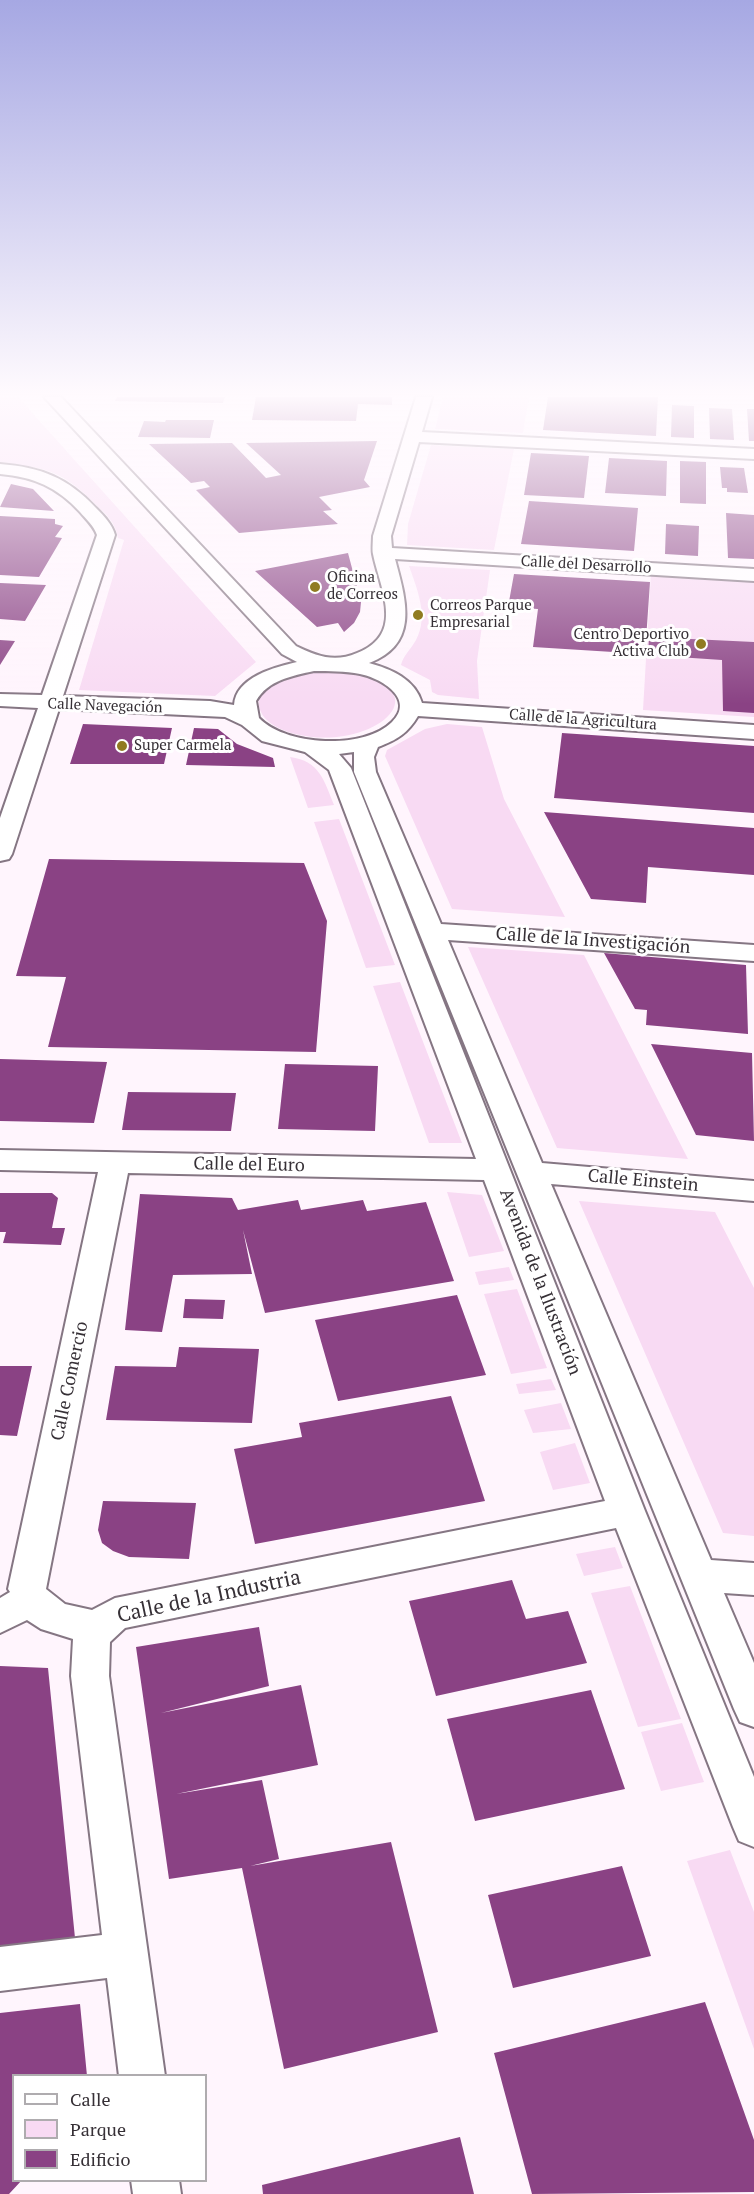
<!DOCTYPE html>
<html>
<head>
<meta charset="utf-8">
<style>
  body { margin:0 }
  #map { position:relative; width:754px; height:2194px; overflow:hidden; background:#fff5fd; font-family:"PT Serif",serif }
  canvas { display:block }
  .legend { position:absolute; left:12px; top:2074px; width:195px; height:108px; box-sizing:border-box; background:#fff; border:2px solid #afacaf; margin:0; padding:8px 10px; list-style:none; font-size:18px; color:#363036 }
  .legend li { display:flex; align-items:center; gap:12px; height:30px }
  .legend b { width:30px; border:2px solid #afacaf }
</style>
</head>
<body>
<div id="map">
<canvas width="754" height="2194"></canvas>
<ul class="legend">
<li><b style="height:8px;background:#fff"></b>Calle</li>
<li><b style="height:16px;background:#f8daf3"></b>Parque</li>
<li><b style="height:16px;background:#8a4284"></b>Edificio</li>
</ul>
</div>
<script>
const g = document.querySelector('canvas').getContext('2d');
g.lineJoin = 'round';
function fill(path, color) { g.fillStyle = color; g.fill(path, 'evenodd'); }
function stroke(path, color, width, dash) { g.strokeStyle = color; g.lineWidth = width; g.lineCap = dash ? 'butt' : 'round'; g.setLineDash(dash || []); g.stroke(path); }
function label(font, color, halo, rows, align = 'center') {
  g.font = font + ' "PT Serif",serif'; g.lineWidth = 6; g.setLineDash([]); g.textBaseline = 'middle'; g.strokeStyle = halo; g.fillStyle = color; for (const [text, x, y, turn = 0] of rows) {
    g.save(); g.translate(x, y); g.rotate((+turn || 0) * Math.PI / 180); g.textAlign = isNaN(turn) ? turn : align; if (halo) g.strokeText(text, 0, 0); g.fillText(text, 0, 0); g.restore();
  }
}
const green = new Path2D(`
  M0,397H18L256,662L215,696L79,690L124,540L118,538C115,522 107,515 95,504C64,472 45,466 0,464Z
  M443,397H529L523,433L435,429Z
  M431,445L514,449L494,550L407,545L408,524Z
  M409,566L490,570L477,661L479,699L438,695L432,692L430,680L401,665C403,656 411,649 416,640C429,616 417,589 409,566Z
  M651,573L754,579V717L643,710Z
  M337,670C452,685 375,754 295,734C284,731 266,724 261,712C245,677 317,670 337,670Z
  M447,724L482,727L504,799L565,917L452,909L385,756L387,750L425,729Z
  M290,757C320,761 324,781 334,805L308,808Z
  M339,819L395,965L366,968L314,822Z
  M468,947L584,955L688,1159L557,1148Z
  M400,982L462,1143H429L373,986Z
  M447,1192L482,1195L504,1251L469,1257Z
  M579,1201L715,1212L754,1288V1536L723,1533Z
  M509,1267L514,1280L479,1285L475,1272Z
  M517,1289L547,1368L511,1374L484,1294Z
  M551,1379L556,1390L519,1394L516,1384Z
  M561,1403L571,1429L533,1433L524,1410Z
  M575,1443L590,1483L553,1490L540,1452Z
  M615,1547L623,1568L584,1576L576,1554Z
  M630,1586L681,1719L638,1727L591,1593Z
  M682,1723L704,1782L661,1791L641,1732Z
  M730,1850L754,1912V2049L687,1861Z`);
const building = new Path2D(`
  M117,397H225L223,403L115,401Z
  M256,397H392V405L358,404L356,421L252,420Z
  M548,397H658L656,436L543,430Z
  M672,405L694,406V438L671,437Z
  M709,408L732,409L734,440L710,439Z
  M747,409H754V441H749Z
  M166,420H214L210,438L138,437L144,421L165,422Z
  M377,441L364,480L370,487L319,497L332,510L323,511L338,524L239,533L196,490L210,487L204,481L191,483L149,444L232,443L266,478L281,475L246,443Z
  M531,453L589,456L584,498L524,495Z
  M609,458L667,461L666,496L605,493Z
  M680,461L706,462V504L680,503Z
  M720,467L744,468L748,493L727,492V488H722Z
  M11,484L33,489L54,511L0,507Z
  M529,501L638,508L634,551L521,544Z
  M726,513L754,515V559L728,558Z
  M0,516L55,519V524L63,526L55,537L62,538L39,577L0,575Z
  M666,524L699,526L698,556L665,554Z
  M348,553L361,602L360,612L354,623L344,632L338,623L317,627L255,571Z
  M514,574L650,582L645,654L533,647L538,609L508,607Z
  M0,583L46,585L25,621L0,619Z
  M649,637L754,642V713L723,711L722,660L648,655Z
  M0,640L15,641L0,665Z
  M83,724L172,728L164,764H70Z
  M194,728L218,729L237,744L273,758L275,767L186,765Z
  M562,733L754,746V813L554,798Z
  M544,812L754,828V875L648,867L646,903L591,899Z
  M49,859L304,863L327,921L316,1052L48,1047L66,977L16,976Z
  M604,953L746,965L748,1034L646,1025L647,1010L635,1009Z
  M651,1044L752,1053L754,1141L696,1135Z
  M0,1059L107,1062L94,1123L0,1121Z
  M285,1064L378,1066L375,1131L278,1129Z
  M128,1092L236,1093L231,1131L122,1130Z
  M0,1193H52L58,1198L52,1228H65L61,1245L3,1243L6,1232H0Z
  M140,1194L232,1198L238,1210L298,1200L301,1210L363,1200L367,1211L426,1202L454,1281L265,1313L243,1230L252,1274L173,1275L162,1332L125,1330Z
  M457,1295L486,1375L338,1401L315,1320Z
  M185,1299L225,1300L223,1319L183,1318Z
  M179,1347L259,1349L252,1423L106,1420L115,1366L176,1367Z
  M0,1366H32L17,1436L0,1435Z
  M451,1396L485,1501L255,1544L234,1449L302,1437L299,1423Z
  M103,1501L196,1503L189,1559L129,1557L113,1551L102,1543L98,1530Z
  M512,1580L526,1619L568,1611L587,1663L436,1696L409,1601Z
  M259,1627L269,1686L161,1713L301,1685L318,1765L176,1794L262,1780L279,1859L250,1866L391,1842L438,2032L284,2069L242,1868L169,1879L136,1647Z
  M0,1666L48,1668L75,1938L0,1946Z
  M591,1690L625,1789L475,1821L447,1719Z
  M622,1866L651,1956L513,1988L488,1895Z
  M705,2002L754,2140V2192L532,2194L494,2053Z
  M80,2004L87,2076H14V2180H22L9,2194H0V2013Z
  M460,2137L474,2194H263L262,2185Z`);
const minor = new Path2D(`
  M44,397H61L296,646C317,656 334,663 357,653C406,634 380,589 373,554C372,550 373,541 373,536L416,397H432L422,432L754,449V459L419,442L391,536L392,548L754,569V581L395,559C406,600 420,644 369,663C391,669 415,679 422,703L754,725V739L418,716C408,733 397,740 378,747L374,757L376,772L441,924L754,945V961L448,940L542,1163L754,1181V1201L551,1184L711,1560L754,1563V1595L724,1593L754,1663V1727L740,1722L734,1709L354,772V752L339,754L351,768L645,1511L754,1777V1847L739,1841L733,1827L616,1528L125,1628L110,1642L109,1676L165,2076H119L107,1978L0,1991V1947L102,1935L71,1676L73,1639L41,1629L27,1620L0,1633V1598L10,1592L8,1589L98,1172L0,1170V1150L476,1159L329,770L305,752L262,741L242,725L225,717L59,709L12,854L9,859L0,861V818L38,708L0,706V694L42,695L97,535C94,526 86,519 80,512C57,487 34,477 0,474V464C41,467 68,478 96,508C104,516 112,524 115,535L63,696L210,701L234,705C236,677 275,667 297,662L282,654ZM314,671C329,671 345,671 360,674C381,678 416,699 392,722C364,750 286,746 259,718L256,701C268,680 292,676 314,671ZM128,1173L484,1180L605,1501L115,1598L92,1610L65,1604L46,1589Z
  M131,2180H179L181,2194H133Z`);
const markers = [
  [315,587,6,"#907b21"],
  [418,615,6,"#907b21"],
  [701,644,6,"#907b21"],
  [122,746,6,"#907b21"]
];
const farStreetnames = [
  ["Calle del Desarrollo",586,565,3],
  ["Calle Navegación",105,706,2],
  ["Calle de la Agricultura",583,720,4]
];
const farPoinames = [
  ["Oficina",327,578],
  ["de Correos",327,595],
  ["Correos Parque",430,606],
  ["Empresarial",430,623],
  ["Centro Deportivo",689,635,"right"],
  ["Activa Club",689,652,"right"],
  ["Super Carmela",134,746]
];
const streetNames = [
  ["Calle de la Investigación",593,941,4],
  ["Calle del Euro",249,1165,1],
  ["Calle Einstein",643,1181,5],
  ["Avenida de la Ilustración",540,1282,69],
  ["Calle Comercio",70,1381,-78]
];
const nearStreetnames = [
  ["Calle de la Industria",209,1597,-12]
];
fill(green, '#f8daf3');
fill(building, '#8a4284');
stroke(minor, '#857683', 4);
fill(minor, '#fff');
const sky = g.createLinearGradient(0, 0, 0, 704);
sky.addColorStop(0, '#a6a8e3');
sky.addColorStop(0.56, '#fffafe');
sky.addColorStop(1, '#fffafe00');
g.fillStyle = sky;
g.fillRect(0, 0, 754, 704);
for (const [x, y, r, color] of markers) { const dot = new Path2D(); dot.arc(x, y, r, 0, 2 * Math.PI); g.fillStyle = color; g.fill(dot); stroke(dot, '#fff', 2); }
label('15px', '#363036', '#fff', farStreetnames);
label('15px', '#363036', '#fff', farPoinames, 'left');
label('18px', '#363036', '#fff', streetNames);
label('21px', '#363036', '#fff', nearStreetnames);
</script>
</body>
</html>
